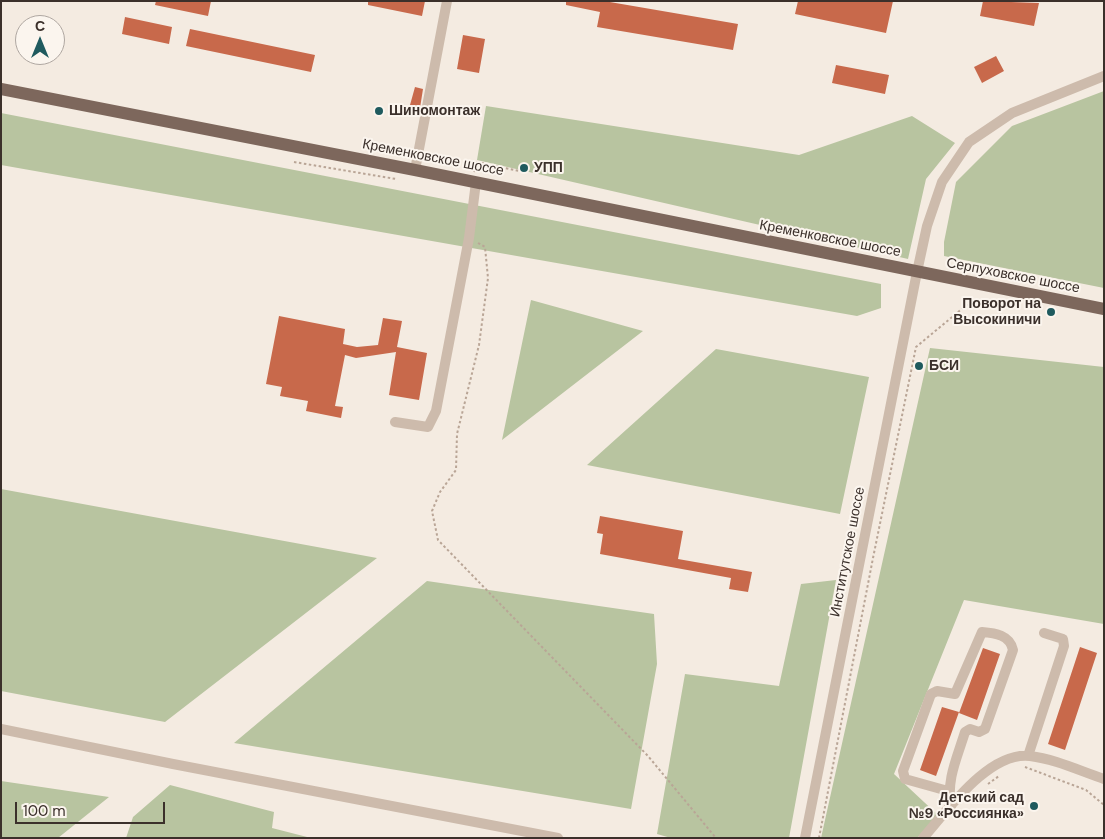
<!DOCTYPE html>
<html>
<head>
<meta charset="utf-8">
<style>
  body { margin:0 }
  #map { position:relative; width:1105px; height:839px; overflow:hidden; background:#f4ebe1; font-family:"DM Sans",sans-serif }
  canvas { display:block }
  .frame { position:absolute; inset:0; border:2px solid #3b302b; pointer-events:none }
  .north { position:absolute; left:15px; top:15px; width:50px; height:50px; box-sizing:border-box; background:#fbf5ee; border:1px solid #aea6a0; border-radius:50%; rotate:0deg; font-size:14px; font-weight:700; line-height:20px; text-align:center; color:#3b302b }
  .north::after { content:''; display:block; margin:auto; width:18px; height:22px; background:#1f5a5e; clip-path:polygon(50% 0,100% 100%,50% 72%,0 100%) }
  .scale { position:absolute; left:15px; top:802px; width:150px; height:22px; box-sizing:border-box; border:2px solid #3b302b; border-top:0; padding-left:6px; font-size:15px; line-height:18px; white-space:nowrap; color:#3b302b; -webkit-text-stroke:4px #fbf5ee; paint-order:stroke }
</style>
</head>
<body>
<div id="map">
<canvas width="1105" height="839"></canvas>
<div class="frame"></div>
<div class="north">С</div>
<div class="scale">100 m</div>
</div>
<script>
const g = document.querySelector('canvas').getContext('2d');
g.lineJoin = 'round';
function fill(path, color) { g.fillStyle = color; g.fill(path, 'evenodd'); }
function stroke(path, color, width, dash) { g.strokeStyle = color; g.lineWidth = width; g.lineCap = dash ? 'butt' : 'round'; g.setLineDash(dash || []); g.stroke(path); }
function label(font, color, halo, rows, align = 'center') {
  g.font = font + ' "DM Sans",sans-serif'; g.lineWidth = 4; g.setLineDash([]); g.textBaseline = 'middle'; g.strokeStyle = halo; g.fillStyle = color; for (const [text, x, y, turn = 0] of rows) {
    g.save(); g.translate(x, y); g.rotate((+turn || 0) * Math.PI / 180); g.textAlign = isNaN(turn) ? turn : align; if (halo) g.strokeText(text, 0, 0); g.fillText(text, 0, 0); g.restore();
  }
}
const green = new Path2D(`
  M1104,91V288L944,256V242L956,182L1012,126Z
  M486,106L799,155L912,116L955,143L926,179L908,259L477,160Z
  M1,113L881,284V308L857,316L1,165Z
  M531,300L643,331L502,440Z
  M930,348L1104,367V624L964,600L894,774L939,816L917,838H821Z
  M716,349L869,377L840,514L587,465Z
  M1,489L377,558L165,722L1,691Z
  M836,580L789,838H671L657,834L685,674L779,686L801,584Z
  M427,581L654,614L657,664L631,809L234,743Z
  M1,781L109,797L58,838H1Z
  M170,785L274,812L272,828L311,838H126L133,817Z`);
const building = new Path2D(`
  M156,1H211L208,16L155,5Z
  M368,1H425L422,16L368,5Z
  M566,1H604L738,24L733,50L597,27L600,12L566,5Z
  M798,1H893L886,33L795,14Z
  M983,1L1039,3L1034,26L980,16Z
  M125,17L172,27L169,44L122,34Z
  M190,29L315,55L311,72L186,46Z
  M463,35L485,39L479,73L457,69Z
  M996,56L1004,71L982,83L974,67Z
  M836,65L889,75L885,94L832,83Z
  M415,87L423,89L420,108L410,105Z
  M279,316L345,329L343,344L357,347L378,345L383,318L402,321L397,347L427,353L419,400L389,395L396,352L356,358L345,355L335,406L343,407L341,418L306,411L308,401L280,396L282,387L266,384Z
  M600,516L683,531L678,559L752,572L748,592L729,589L731,578L600,554L603,534L597,533Z
  M1080,647L1097,653L1065,750L1048,744Z
  M983,648L1000,654L977,720L959,713Z
  M942,707L959,712L936,776L920,770Z`);
const path = new Path2D(`
  M294,162L396,179
  M474,172L477,162L519,171L524,168
  M478,243L485,247L488,278L479,345L457,434L456,470L440,492L432,511L438,540L648,756L716,838
  M1025,767L1086,790L1104,805
  M988,784L999,776
  M819,838L873,558L916,347L969,303L983,301L1018,306L1019,302`);
const minor = new Path2D(`
  M415,170L447,1
  M395,422L428,427L436,411L469,238L476,182
  M1,729L173,764L558,838
  M1028,756L1064,646L1063,639L1044,633
  M948,791L905,779L903,771L931,694L937,691L955,694L982,632C995,633 1010,635 1013,650L985,729L979,732L970,729L965,732C957,758 946,780 951,807
  M805,838L917,272L927,226L942,182L969,142L1012,113L1104,76
  M923,838C947,811 989,751 1030,756C1055,759 1080,771 1104,779`);
const major = new Path2D(`
  M1,89L415,170L1104,309`);
const markers = [
  [379,111,5,"#1f5a5e"],
  [524,168,5,"#1f5a5e"],
  [1051,312,5,"#1f5a5e"],
  [919,366,5,"#1f5a5e"],
  [1034,806,5,"#1f5a5e"]
];
const poiNames = [
  ["Шиномонтаж",389,111],
  ["УПП",534,168],
  ["Поворот на",1041,304,"right"],
  ["Высокиничи",1041,320,"right"],
  ["БСИ",929,366],
  ["Детcкий сад",1024,798,"right"],
  ["№9 «Россиянка»",1024,814,"right"]
];
const streetNames = [
  ["Кременковское шоссе",433,158,11],
  ["Кременковское шоссе",830,239,11],
  ["Серпуховское шоссе",1013,276,11],
  ["Институтское шоссе",848,552,-79]
];
fill(green, '#b8c4a0');
fill(building, '#c8694b');
stroke(path, '#b9a596', 2, [2.5, 2.5]);
stroke(minor, '#cdbbac', 10);
stroke(major, '#7d675c', 12);
for (const [x, y, r, color] of markers) { const dot = new Path2D(); dot.arc(x, y, r, 0, 2 * Math.PI); g.fillStyle = color; g.fill(dot); stroke(dot, '#fbf5ee', 2); }
label('bold 14px', '#3b302b', '#fbf5ee', poiNames, 'left');
label('14px', '#3b302b', '#fbf5ee', streetNames);
</script>
</body>
</html>
